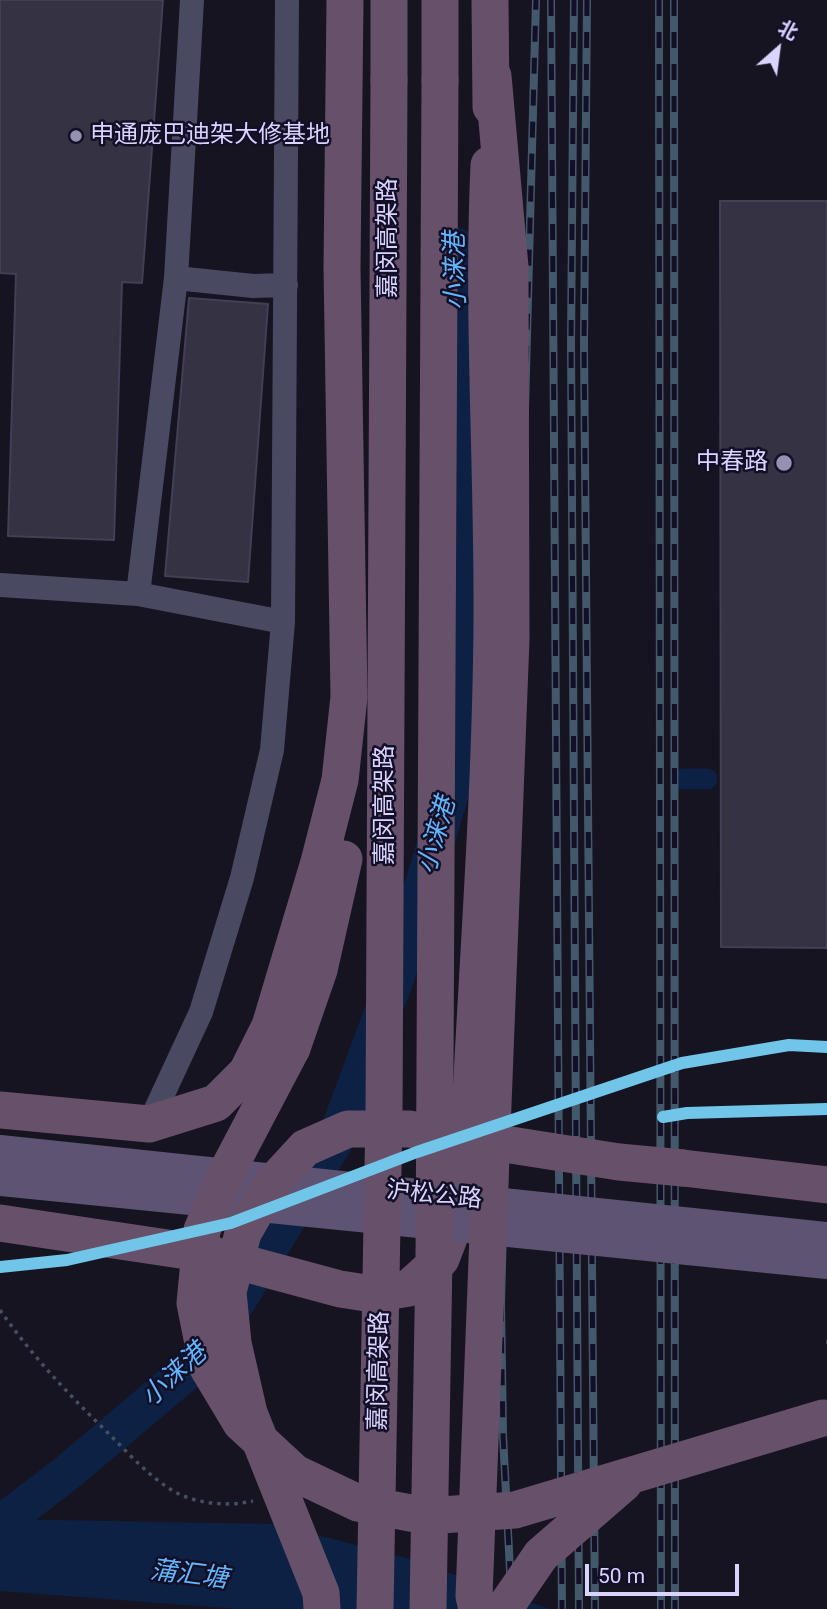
<!DOCTYPE html>
<html>
<head>
<meta charset="utf-8">
<style>
  body { margin:0 }
  #map { position:relative; width:827px; height:1609px; overflow:hidden; background:#161421; font-family:Roboto,"Noto Sans SC",sans-serif }
  canvas { display:block }
  .north { position:absolute; left:743px; top:14px; width:70px; height:70px; -webkit-text-stroke:5px #130f26; paint-order:stroke; rotate:28deg; font-size:19px; font-weight:700; line-height:28px; text-align:center; color:#d9d4ff }
  .north::after { content:''; display:block; margin:auto; width:24px; height:32px; background:#d9d4ff; clip-path:polygon(50% 0,100% 100%,50% 72%,0 100%) }
  .scale { position:absolute; left:585px; top:1564px; width:154px; height:32px; box-sizing:border-box; border:4px solid #d9d4ff; border-top:0; padding-left:9px; font-size:21px; line-height:24px; white-space:nowrap; color:#d9d4ff; -webkit-text-stroke:5px #130f26; paint-order:stroke }
</style>
</head>
<body>
<div id="map">
<canvas width="827" height="1609"></canvas>
<div class="north">北</div>
<div class="scale">50 m</div>
</div>
<script>
const g = document.querySelector('canvas').getContext('2d');
g.lineJoin = 'round';
function fill(path, color) { g.fillStyle = color; g.fill(path, 'evenodd'); }
function stroke(path, color, width, dash) { g.strokeStyle = color; g.lineWidth = width; g.lineCap = dash ? 'butt' : 'round'; g.setLineDash(dash || []); g.stroke(path); }
function label(font, color, halo, rows, align = 'center') {
  g.font = font + ' Roboto,"Noto Sans SC",sans-serif'; g.lineWidth = 5; g.setLineDash([]); g.textBaseline = 'middle'; g.strokeStyle = halo; g.fillStyle = color; for (const [text, x, y, turn = 0] of rows) {
    g.save(); g.translate(x, y); g.rotate((+turn || 0) * Math.PI / 180); g.textAlign = isNaN(turn) ? turn : align; if (halo) g.strokeText(text, 0, 0); g.fillText(text, 0, 0); g.restore();
  }
}
const water = new Path2D(`
  M0,1519L275,1524L414,1560L549,1609H238L0,1591Z`);
const canal = new Path2D(`
  M457,771H473
  M684,779H707`);
const river = new Path2D(`
  M0,1524L68,1472L203,1358L335,1141L396,977L457,771L460,419L456,246`);
const building = new Path2D(`
  M0,0H163L142,283L122,282L114,540L8,536L16,274L0,273Z
  M720,201H827V948L721,947Z
  M189,298L268,304L248,582L165,576Z`);
const path = new Path2D(`
  M0,1310C32,1356 70,1396 110,1435C129,1454 148,1475 170,1489C193,1504 227,1507 253,1501
  M826,1342H827`);
const minor = new Path2D(`
  M176,278L253,286L286,285
  M0,585L138,594L283,622
  M138,594L176,278L192,0
  M149,1124L201,1012L242,878L272,750L283,622L287,0`);
const highway = new Path2D(`
  M389,0V80
  M490,0L491,107
  M440,80V0
  M292,1048L319,970L344,859
  M0,1110L149,1124L216,1103L247,1072L270,1026L319,862L340,780L349,697L342,267L345,0
  M683,1168L827,1185
  M0,1223L214,1255L340,1289L373,1294L409,1288L441,1259L459,1212L468,1157C476,978 491,798 492,619C493,468 482,317 489,165`);
const rail = new Path2D(`
  M551,0L562,1609
  M574,0L571,344L579,1609
  M587,0L584,345L595,1609
  M659,0L661,1609
  M674,0L675,1609
  M512,1609L503,1435L501,1304L536,0`);
const majorBridge = new Path2D(`
  M0,1151L827,1238
  M0,1180L827,1263`);
const highwayBridge = new Path2D(`
  M292,1048L230,1166L202,1230L195,1303L208,1368L241,1423L295,1473L358,1503L426,1516L515,1510L823,1418
  M322,1609L321,1593L249,1413L233,1343L228,1292L243,1233L270,1186L305,1148L348,1129H409L619,1162L683,1168
  M375,1609L384,1114L389,80
  M428,1609L434,1258L440,80
  M477,1609L474,1596L511,639L510,267L493,76
  M504,1609L541,1555L624,1483`);
const metro1 = new Path2D(`
  M663,1117L687,1113L827,1109
  M0,1267L67,1260L231,1223L417,1152L682,1063L789,1045L827,1047`);
const markers = [
  [76,136,7,"#9591b1"],
  [784,463,9,"#9591b1"]
];
const poiNames = [
  ["申通庞巴迪架大修基地",90,136],
  ["中春路",768,463,"right"]
];
const streetNames = [
  ["嘉闵高架路",389,238,-90],
  ["嘉闵高架路",386,805,-90],
  ["沪松公路",434,1196,6],
  ["嘉闵高架路",380,1371,-89]
];
const waterNames = [
  ["小涞港",457,271,-91],
  ["小涞港",438,836,-74],
  ["小涞港",175,1376,-43],
  ["蒲汇塘",189,1576,7]
];
fill(water, '#0d2144');
stroke(canal, '#0d2144', 21);
stroke(river, '#0d2144', 37);
fill(building, '#343243');
stroke(building, '#433f54', 2);
stroke(path, '#44505f', 3.5, [3.5, 5]);
stroke(minor, '#4a4962', 24);
stroke(highway, '#67516a', 37);
stroke(rail, '#43596b', 8);
stroke(rail, '#130f26', 5, [16]);
stroke(majorBridge, '#5e5373', 32);
stroke(highwayBridge, '#67516a', 37);
stroke(metro1, '#71c5e8', 12);
for (const [x, y, r, color] of markers) { const dot = new Path2D(); dot.arc(x, y, r, 0, 2 * Math.PI); g.fillStyle = color; g.fill(dot); stroke(dot, '#130f26', 2.5); }
label('24px', '#d9d4ff', '#130f26', poiNames, 'left');
label('24px', '#d9d4ff', '#130f26', streetNames);
label('italic 26px', '#62b6ff', '#130f26', waterNames);
</script>
</body>
</html>
